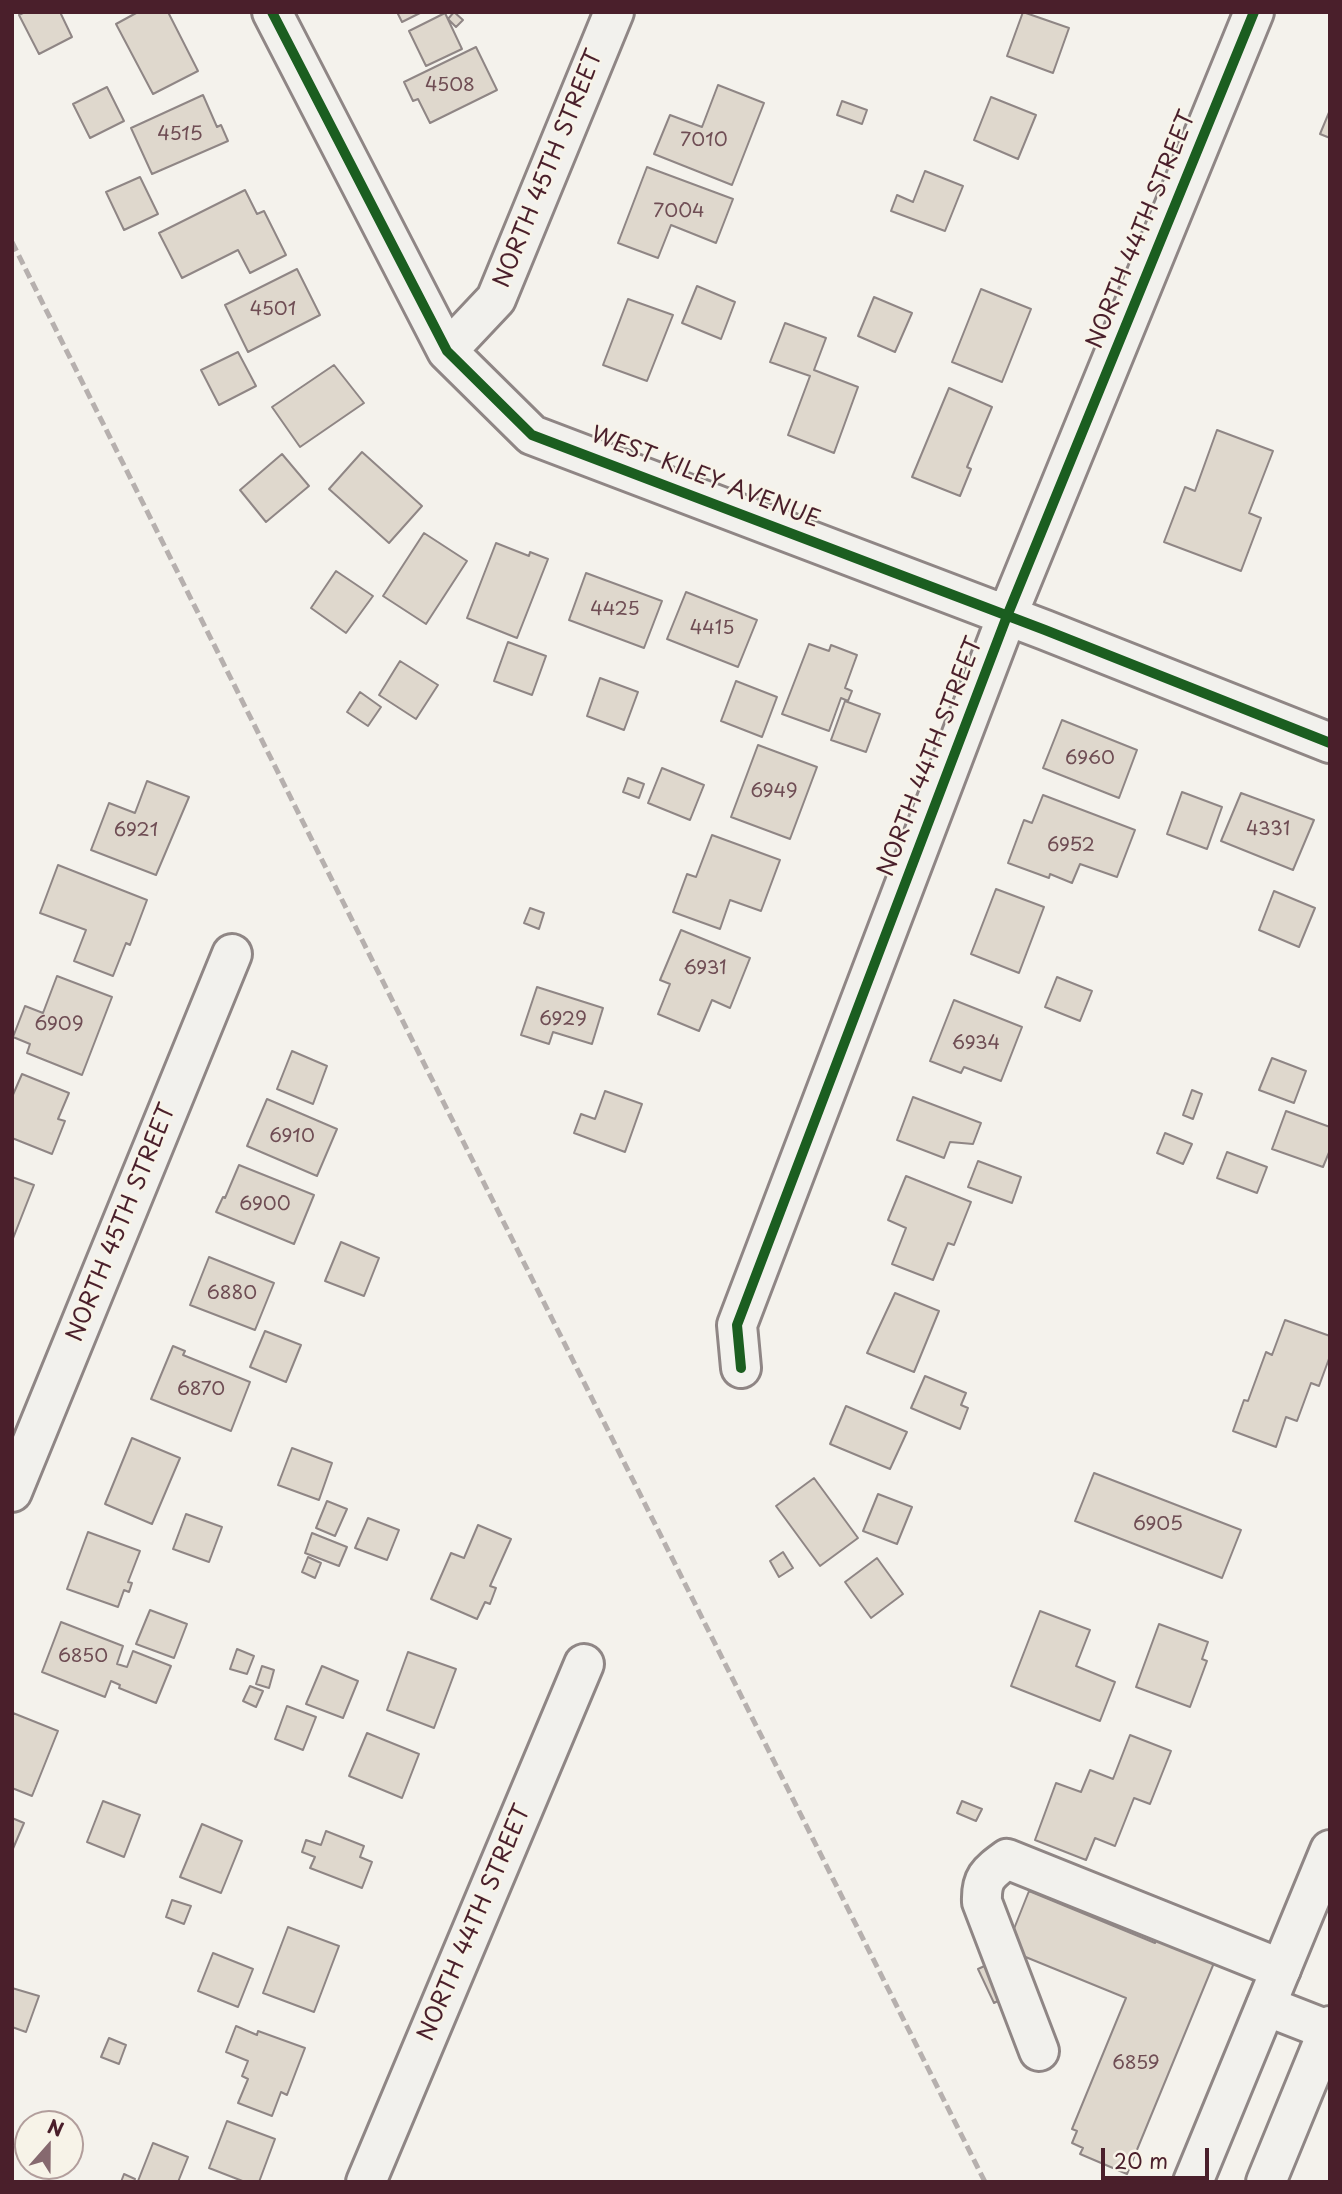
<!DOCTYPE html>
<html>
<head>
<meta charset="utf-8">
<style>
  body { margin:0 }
  #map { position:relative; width:1342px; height:2194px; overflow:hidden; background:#f4f2ec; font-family:"Playpen Sans",sans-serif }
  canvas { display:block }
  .frame { position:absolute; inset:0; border:14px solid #4a1f2b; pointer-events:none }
  .north { position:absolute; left:14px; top:2110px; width:70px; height:70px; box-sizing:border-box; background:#f7f3e8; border:2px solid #b29e9c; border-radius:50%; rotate:21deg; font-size:19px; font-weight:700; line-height:28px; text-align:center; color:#4a1f2b }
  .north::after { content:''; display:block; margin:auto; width:24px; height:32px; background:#86696f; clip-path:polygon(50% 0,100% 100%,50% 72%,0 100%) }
  .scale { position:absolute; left:1101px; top:2148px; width:108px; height:32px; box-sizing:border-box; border:4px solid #4a1f2b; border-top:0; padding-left:9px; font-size:21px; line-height:24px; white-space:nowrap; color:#4a1f2b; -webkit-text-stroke:5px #f7f3e8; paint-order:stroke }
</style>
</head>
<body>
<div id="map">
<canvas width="1342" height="2194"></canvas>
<div class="frame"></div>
<div class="north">N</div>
<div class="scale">20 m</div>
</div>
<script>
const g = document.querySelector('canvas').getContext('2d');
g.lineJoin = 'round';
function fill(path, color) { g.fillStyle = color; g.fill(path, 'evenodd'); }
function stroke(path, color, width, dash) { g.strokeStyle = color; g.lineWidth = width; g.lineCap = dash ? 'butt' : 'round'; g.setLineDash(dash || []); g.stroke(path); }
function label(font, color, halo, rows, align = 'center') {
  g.font = font + ' "Playpen Sans",sans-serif'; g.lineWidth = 5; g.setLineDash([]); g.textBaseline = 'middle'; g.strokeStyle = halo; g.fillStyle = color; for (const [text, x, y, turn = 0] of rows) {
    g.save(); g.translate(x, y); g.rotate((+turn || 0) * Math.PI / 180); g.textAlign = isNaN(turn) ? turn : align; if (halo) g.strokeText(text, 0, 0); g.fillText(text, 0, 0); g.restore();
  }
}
const building = new Path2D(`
  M25,12H60L72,37L39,54L19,15Z
  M138,12H168L198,71L153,94L116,24Z
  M397,12H422L402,22Z
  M454,12L463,20L456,27L448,19Z
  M1023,12L1069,28L1053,73L1007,56Z
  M445,13L462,49L426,66L409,31Z
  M476,47L497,90L430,123L418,99L413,101L404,82Z
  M718,85L764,103L732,185L654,154L670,115L702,127Z
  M107,87L124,121L90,138L73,104Z
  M203,95L217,127L221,125L228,141L152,174L131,128Z
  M991,97L1036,115L1018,159L974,140Z
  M842,101L867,110L862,124L837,115Z
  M1330,110V138L1320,134Z
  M647,167L733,199L716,243L671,225L658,258L618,243Z
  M925,171L963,186L945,231L891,211L897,195L913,202Z
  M140,177L158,214L124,230L106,192Z
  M245,190L257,214L264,211L286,255L250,273L238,250L182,278L159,233Z
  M297,269L320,315L248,352L225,305Z
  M697,286L735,302L721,339L682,323Z
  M981,289L1031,309L1002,382L952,362Z
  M874,297L912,313L895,352L858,336Z
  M628,299L673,315L647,381L603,365Z
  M785,323L826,338L814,370L858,387L834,453L788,435L810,376L770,362Z
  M238,352L256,386L219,405L201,370Z
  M334,365L364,403L300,447L272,407Z
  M949,388L992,407L967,467L971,469L960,496L912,477Z
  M1217,430L1273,451L1249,513L1261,518L1241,571L1164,542L1185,487L1195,491Z
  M362,452L422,506L389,543L329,489Z
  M282,454L309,486L266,522L240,490Z
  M424,533L467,561L426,624L383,596Z
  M496,543L529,556L530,552L548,559L517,638L467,618Z
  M336,571L373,596L346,633L311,608Z
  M586,573L662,601L644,648L569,620Z
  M686,592L757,620L738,667L667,639Z
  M508,642L546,656L532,695L494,681Z
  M809,644L829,651L831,645L857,655L845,688L852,691L848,701L841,698L829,731L782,714Z
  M400,661L438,685L416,719L379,695Z
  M600,678L638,692L624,730L587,716Z
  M736,681L777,697L762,737L721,721Z
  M360,692L381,707L368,726L347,712Z
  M845,701L880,714L866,752L831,740Z
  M1062,720L1137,750L1119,798L1043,768Z
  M758,745L817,767L790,839L731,817Z
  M662,768L704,785L690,820L648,803Z
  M628,778L644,784L639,798L623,792Z
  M147,781L189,797L156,875L91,850L109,803L135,813Z
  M1182,792L1222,807L1207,849L1167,834Z
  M1241,793L1314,820L1293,870L1221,841Z
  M1043,795L1135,830L1117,877L1080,864L1072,883L1050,874L1049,878L1008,863L1024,820L1032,823Z
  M712,835L780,860L761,911L730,900L720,929L673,912L687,874L696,877Z
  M58,865L147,900L130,945L126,943L113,976L74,961L86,930L40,913Z
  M996,889L1044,907L1019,973L971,954Z
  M1274,891L1315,908L1299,947L1259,930Z
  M530,908L544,913L539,929L524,923Z
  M681,930L750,958L730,1008L712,1000L699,1031L658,1014L670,984L660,980Z
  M57,976L112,997L82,1075L27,1053L30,1044L13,1037L25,1006L43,1013Z
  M1057,977L1092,991L1080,1021L1045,1007Z
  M537,987L603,1008L592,1044L553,1032L549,1044L521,1035Z
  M954,1000L1022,1027L1001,1081L964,1067L961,1073L930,1061Z
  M292,1051L327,1066L313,1104L277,1089Z
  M1272,1058L1306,1071L1294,1103L1259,1090Z
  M22,1074L69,1093L58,1119L65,1121L52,1154L12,1138V1097Z
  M1192,1090L1202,1094L1193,1119L1183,1115Z
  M605,1091L642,1104L625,1152L574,1133L581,1114L595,1119Z
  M913,1097L981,1123L973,1144L950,1142L944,1158L897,1140Z
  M267,1099L337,1129L317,1176L247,1146Z
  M1286,1111L1330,1127V1150L1323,1167L1272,1149Z
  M1165,1133L1192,1144L1183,1164L1157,1153Z
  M1227,1152L1267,1167L1257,1193L1217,1178Z
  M978,1161L1021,1177L1012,1203L968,1187Z
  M239,1165L314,1195L294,1244L216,1212L223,1197L225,1198Z
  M906,1176L971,1202L954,1245L948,1243L933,1280L892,1264L906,1228L888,1220Z
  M12,1177L34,1185L12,1241Z
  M341,1242L379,1258L364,1296L325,1281Z
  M209,1257L274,1283L255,1330L190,1305Z
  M895,1293L939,1311L914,1372L867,1353Z
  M1285,1320L1330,1336V1356L1319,1386L1311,1383L1297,1421L1286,1417L1276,1447L1233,1431L1244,1400L1248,1401L1266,1352L1272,1355Z
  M265,1331L301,1345L286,1382L250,1367Z
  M173,1346L185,1351L183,1355L250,1382L231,1431L151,1399Z
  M925,1376L966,1393L961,1405L968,1408L960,1429L911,1408Z
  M846,1406L907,1432L890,1469L830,1444Z
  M132,1438L180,1458L152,1524L105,1504Z
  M292,1448L332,1463L319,1500L278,1485Z
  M1094,1473L1241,1530L1222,1578L1075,1521Z
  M814,1478L858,1538L820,1566L776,1506Z
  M878,1494L912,1507L897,1544L863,1531Z
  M327,1501L347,1509L335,1536L316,1528Z
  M186,1514L222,1527L209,1562L173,1549Z
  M368,1518L399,1530L387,1560L355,1548Z
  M478,1525L511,1539L490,1586L496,1588L490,1604L485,1602L477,1619L431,1599L451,1553L464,1558Z
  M88,1532L140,1551L128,1582L132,1583L129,1592L124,1590L118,1607L67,1589Z
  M312,1533L347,1547L339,1566L305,1553Z
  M783,1552L793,1568L779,1577L770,1561Z
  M308,1557L321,1563L315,1578L302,1572Z
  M877,1558L903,1594L871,1618L845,1582Z
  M150,1610L187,1624L174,1658L136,1644Z
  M1040,1611L1090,1630L1076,1666L1115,1682L1100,1721L1011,1686Z
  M61,1622L123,1646L117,1664L127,1667L133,1651L171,1666L156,1703L119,1688L120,1685L111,1681L105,1697L42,1672Z
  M1159,1624L1208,1642L1202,1659L1207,1661L1190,1707L1136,1687Z
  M237,1649L254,1656L247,1674L230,1669Z
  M408,1652L456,1669L434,1728L387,1710Z
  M262,1666L274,1670L269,1688L256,1684Z
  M322,1666L358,1681L343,1718L306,1704Z
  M250,1686L263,1691L256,1707L243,1701Z
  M287,1706L316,1717L303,1750L275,1739Z
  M13,1713L58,1731L32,1796L12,1788Z
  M367,1733L419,1754L402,1798L349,1776Z
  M1130,1735L1171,1751L1150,1804L1134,1798L1115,1846L1095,1838L1086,1860L1035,1840L1056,1783L1081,1792L1090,1770L1113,1779Z
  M103,1801L140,1815L124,1857L87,1842Z
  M962,1801L982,1809L976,1821L957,1813Z
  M12,1818L24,1823L12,1851Z
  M202,1824L242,1841L221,1893L180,1877Z
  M326,1831L364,1846L360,1857L372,1862L362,1888L310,1868L315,1857L302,1852L306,1840L321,1845Z
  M1029,1891L1155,1943L1158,1934L1216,1958L1127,2174L1080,2154L1083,2148L1072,2143L1077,2131L1072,2129L1126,1998L1006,1949Z
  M172,1900L191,1906L184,1924L166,1917Z
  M288,1927L339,1946L314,2012L263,1993Z
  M213,1953L253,1969L238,2007L198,1991Z
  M993,1962L1009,1995L994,2003L978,1969Z
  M12,1988L39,1996L26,2032L12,2027Z
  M236,2026L257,2035L258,2031L305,2048L287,2095L281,2092L272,2116L238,2103L248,2079L242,2076L248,2061L226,2052Z
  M109,2038L126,2045L119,2064L101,2057Z
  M227,2121L275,2139L259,2182H245L209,2168Z
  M153,2143L188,2157L178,2182L138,2181Z
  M124,2174L135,2179L133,2182H121Z`);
const minor = new Path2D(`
  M272,12L447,351L532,435L1045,630L1330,743
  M447,351L496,299L614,12
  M741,1368L737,1325L1007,616L1254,12
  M12,1492L232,954
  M1266,2006L1330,2031
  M1039,2051L982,1902C981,1878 988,1873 1007,1859L1281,1969
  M366,2182L584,1664`);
const major = new Path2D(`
  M1193,2182L1330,1850
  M1266,2182L1330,2026`);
const rail = new Path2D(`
  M12,242L985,2182`);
const cycleway = new Path2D(`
  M272,12L447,351L532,435L1045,630L1330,743
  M741,1368L737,1325L1007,616L1254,12`);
const numberNames = [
  ["4508",450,86],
  ["4515",180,135],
  ["7010",704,141],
  ["7004",679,212],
  ["4501",273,310],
  ["4425",615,610],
  ["4415",712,629],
  ["6960",1090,759],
  ["6949",774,792],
  ["4331",1268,830],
  ["6921",136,831],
  ["6952",1071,846],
  ["6931",705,969],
  ["6929",563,1020],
  ["6909",59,1025],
  ["6934",976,1044],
  ["6910",292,1137],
  ["6900",265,1205],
  ["6880",232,1294],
  ["6870",201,1390],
  ["6905",1158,1525],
  ["6850",83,1657],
  ["6859",1136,2064]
];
const streetNames = [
  ["NORTH 45TH STREET",549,169,-68],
  ["NORTH 44TH STREET",1142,230,-68],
  ["WEST KILEY AVENUE",705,478,21],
  ["NORTH 44TH STREET",931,757,-69],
  ["NORTH 45TH STREET",122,1223,-68],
  ["NORTH 44TH STREET",475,1923,-67]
];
fill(building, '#dfd8cd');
stroke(building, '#8f8685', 2);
stroke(minor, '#8f8685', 44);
stroke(major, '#8f8685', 44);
stroke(minor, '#f2f1ed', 38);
stroke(major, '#f2f1ed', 38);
stroke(rail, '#b6b0ae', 5, [10, 5]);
stroke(cycleway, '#1b5e20', 10);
label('19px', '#6f4d54', null, numberNames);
label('23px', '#4a1f2b', '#f7f3e8', streetNames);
</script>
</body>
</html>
